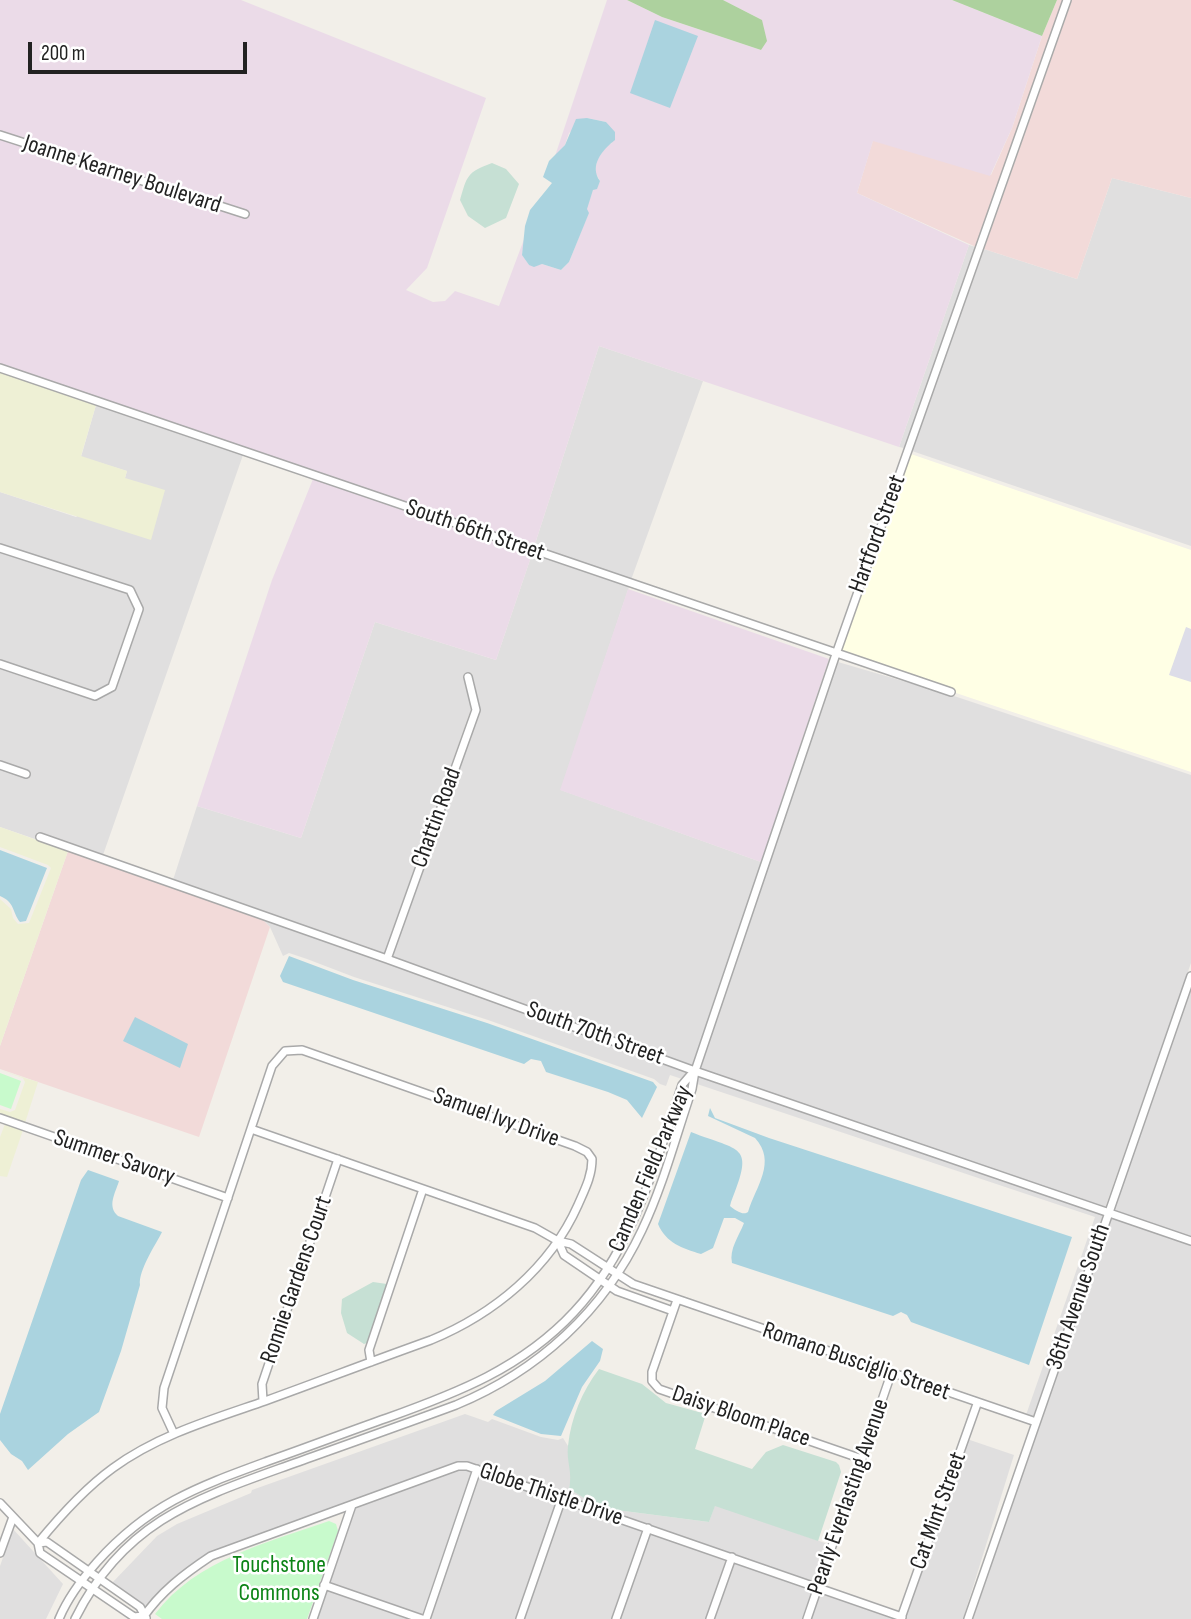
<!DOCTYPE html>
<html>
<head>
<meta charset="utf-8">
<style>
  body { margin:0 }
  #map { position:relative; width:1191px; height:1619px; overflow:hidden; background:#f2efe9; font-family:"Sofia Sans Condensed",sans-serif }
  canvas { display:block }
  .scale { position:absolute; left:28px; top:42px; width:219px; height:32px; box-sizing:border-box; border:4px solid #222; border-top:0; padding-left:9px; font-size:21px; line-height:24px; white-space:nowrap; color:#222; -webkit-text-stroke:5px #fff; paint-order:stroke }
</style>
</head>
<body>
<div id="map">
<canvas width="1191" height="1619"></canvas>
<div class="scale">200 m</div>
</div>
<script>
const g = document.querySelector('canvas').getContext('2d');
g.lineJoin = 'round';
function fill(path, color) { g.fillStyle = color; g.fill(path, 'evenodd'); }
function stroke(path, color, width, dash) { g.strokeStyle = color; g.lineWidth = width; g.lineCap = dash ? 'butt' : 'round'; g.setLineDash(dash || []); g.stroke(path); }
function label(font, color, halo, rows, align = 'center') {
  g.font = font + ' "Sofia Sans Condensed",sans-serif'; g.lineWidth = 5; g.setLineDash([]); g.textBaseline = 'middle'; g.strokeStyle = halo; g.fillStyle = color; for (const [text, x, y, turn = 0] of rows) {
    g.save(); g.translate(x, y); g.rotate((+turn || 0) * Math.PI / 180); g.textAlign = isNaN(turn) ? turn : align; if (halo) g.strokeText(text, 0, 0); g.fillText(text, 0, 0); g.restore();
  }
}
const residential = new Path2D(`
  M1112,178L1191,198V546L912,451L984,249L1077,279Z
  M969,245L976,247L904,448L899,447Z
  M599,346L703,381L631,580L534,547Z
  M96,405L243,455L103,855L37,832L36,839L87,857L0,827V769L28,778L31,772L0,761V668L97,700L116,688L142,608L131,586L0,544V492L76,517L125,478L127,471L81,457Z
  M0,552L127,593L134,609L108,684L94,692L0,660Z
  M532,554L629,587L561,790L761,862L692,1066L392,957L480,711L472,673L464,674L471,709L384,954L173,880L197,806L301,838L375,622L496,660Z
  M838,662L954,696L1191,775V963L1105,1208L700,1069Z
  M262,919L385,962L688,1072L682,1079L670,1075L666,1086L660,1084L654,1079L488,1020L354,977L307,959L289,953L283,956L270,927Z
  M1191,988V1237L1113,1210Z
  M699,1076L1103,1215L1033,1417L1026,1415L1095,1217L697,1084Z
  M1111,1218L1191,1245V1619H972Z
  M465,1414L488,1422L492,1419L541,1437L558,1440L563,1438L568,1446L572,1475L569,1489L600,1507L475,1464L456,1463L209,1553L174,1577L144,1607L112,1583L157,1536L177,1524L251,1493L252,1490Z
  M967,1439L1014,1455L963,1619H905Z
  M459,1470L472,1471L422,1615L330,1583L355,1508Z
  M480,1474L557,1500L515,1619H433L430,1618Z
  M565,1503L642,1530L611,1619H524Z
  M715,1505L828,1544L815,1582L601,1508L709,1522Z
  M13,1529L63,1584L46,1619H0V1566Z
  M650,1533L726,1559L706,1619H620Z
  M734,1562L813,1589L802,1619H715Z
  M327,1590L410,1619H317Z
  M821,1592L896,1619H811Z`);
const commercial = new Path2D(`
  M1057,0H1063L976,247L857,193L873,140L991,175L1012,128L1042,36Z
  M1072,0H1191V198L1112,178L1077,279L984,249Z
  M68,851L262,919L270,927L199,1137L0,1069V1046Z`);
const industrial = new Path2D(`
  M0,0H241L486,98L427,268L406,290L433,302L445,301L455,291L499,306L526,234L522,254L529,265L542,264L561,270L569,262L588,214L586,209L593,190L600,181L595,172L597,160L607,145L612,143L606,122L587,118L569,133L565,145L555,156L607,0H627L662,17L761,50L762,20L723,0H952L1042,36L1012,128L990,176L873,141L857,193L969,245L899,447L599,346L534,547L0,364V139L247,219L250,212L0,131Z
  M313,479L532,554L496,660L375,622L301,838L197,806L272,580Z
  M628,589L829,659L761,862L560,790Z`);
const education = new Path2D(`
  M908,453L1191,550V772L837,653Z`);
const farmland = new Path2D(`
  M0,372L96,405L81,456L127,471L125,478L165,490L151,540L0,492Z
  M0,827L68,851L0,1046V899L11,909L13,918L18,924L29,923L51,868L48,865L0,847Z
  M0,1070L38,1082L25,1123L0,1114V1109L10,1112L15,1110L25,1082L23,1078Z
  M5,1124L23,1130L7,1177L0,1176V1137Z`);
const forest = new Path2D(`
  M627,0H723L762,20L767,41L761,50L662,17Z
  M952,0H1057L1042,36Z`);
const wetland = new Path2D(`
  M492,163L506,169L519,184L506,218L485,228L468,216L460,200C467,176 467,172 492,163Z
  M373,1282L387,1284L367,1343L364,1344L347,1333L341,1313L342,1299Z
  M599,1369L642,1384L666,1403L706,1414L695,1449L752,1469L766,1452L783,1445L836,1462L839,1465L841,1472L818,1541L715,1506L709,1522L601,1508L569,1489C573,1472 566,1461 568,1446C571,1418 582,1391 599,1369Z`);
const park = new Path2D(`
  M0,1073L21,1081L11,1109L0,1105Z
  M329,1521L336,1524L338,1531L307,1619H162L155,1614C197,1559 267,1543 329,1521Z`);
const plaza = new Path2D(`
  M1186,627L1191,629V682L1169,675Z`);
const water = new Path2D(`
  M655,20L698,36L670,108L630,93Z
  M587,118L606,122L615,132V140C602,150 589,166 600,181L597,189L593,190L587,209L589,213L569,262L561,270L542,264L534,267L529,265L522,255L525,226L530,210L552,183L543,177L549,161L565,145L576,119Z
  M0,850L47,868L26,921L20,922C12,912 15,902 0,896Z
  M289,956L353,980L487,1023L653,1082L657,1087L642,1118L627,1100L608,1092L546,1072L541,1061L531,1059L524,1064L283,982L280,976Z
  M135,1017L188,1044L180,1068L123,1041Z
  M710,1108L715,1118L769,1138L1072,1237L1029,1365L911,1322L907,1315L901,1312L893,1316L732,1263C729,1249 739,1236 744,1223L735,1218H724L713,1248L701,1254C682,1248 666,1243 658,1224L691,1132C741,1152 755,1143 731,1202L730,1206C735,1210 743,1216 748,1212C756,1186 777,1162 755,1138L708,1116Z
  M88,1170L119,1181C115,1194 107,1206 118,1216L162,1232C156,1244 138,1271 140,1285L121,1351L99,1412L68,1434L28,1470L22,1461L11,1454L0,1440V1414L81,1180Z
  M592,1341L603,1349L600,1361L582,1387L561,1436L541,1434L493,1415L496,1411L545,1381Z`);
const minor = new Path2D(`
  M0,135L245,214
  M0,368L951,692
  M0,548L130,590L139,609L112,687L95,696L0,664
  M0,765L26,774
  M40,837L387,959L695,1071L1191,1241
  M387,959L476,710L468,677
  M0,1118L228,1198
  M251,1129L535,1228L558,1241L571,1244L633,1284L1036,1422
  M558,1241L564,1255L617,1291L673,1311
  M677,1300L652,1372V1381L659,1389L862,1459
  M371,1362L369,1350L423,1189
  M263,1401L262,1384L338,1159
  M0,1503L38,1543L40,1553L134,1617L143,1616
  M38,1543C60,1516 84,1489 113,1468C158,1435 213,1419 265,1401C320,1381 375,1360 431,1340C494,1314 550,1268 578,1205C585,1189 592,1176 592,1159L587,1152L575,1146L302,1050L285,1051L272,1066L164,1388L162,1408L174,1434
  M38,1543L47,1542L140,1607L146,1618
  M0,1553L13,1517
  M324,1585L422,1619
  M901,1618L977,1404
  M59,1619C68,1597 82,1579 97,1562C149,1504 197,1487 268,1461C308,1447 347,1432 387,1418C457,1393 522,1368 574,1312C633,1249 655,1165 682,1085L694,1071
  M75,1619C124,1520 198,1498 295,1463C348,1444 402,1425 456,1405C538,1371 604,1311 642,1230C663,1186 676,1136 692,1089L695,1071L836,654L1067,0
  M142,1619C160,1592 184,1574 211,1556L458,1466H467L902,1617
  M313,1619L352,1505
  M426,1619L477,1469
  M520,1619L562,1498
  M616,1619L648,1528
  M710,1619L732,1557
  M807,1619L891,1374
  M968,1619L1191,976`);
const streetNames = [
  ["Joanne Kearney Boulevard",122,175,18],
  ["South 66th Street",475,531,19],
  ["Hartford Street",878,534,-70],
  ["Chattin Road",437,818,-70],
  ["South 70th Street",595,1034,20],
  ["Samuel Ivy Drive",496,1118,20],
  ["Summer Savory",114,1158,19],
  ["Camden Field Parkway",651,1169,-67],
  ["Ronnie Gardens Court",297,1280,-71],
  ["36th Avenue South",1079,1297,-71],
  ["Romano Busciglio Street",856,1362,19],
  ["Daisy Bloom Place",741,1417,19],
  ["Globe Thistle Drive",551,1495,19],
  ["Pearly Everlasting Avenue",849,1497,-71],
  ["Cat Mint Street",939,1511,-70]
];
const parkNames = [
  ["Touchstone",279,1566],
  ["Commons",279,1594]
];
fill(residential, '#e0dfdf');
fill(commercial, '#f2dad9');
fill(industrial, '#ebdbe8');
fill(education, '#ffffe5');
fill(farmland, '#eef0d5');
fill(forest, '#add19e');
fill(wetland, '#c6e0d4');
fill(park, '#c8facc');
fill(plaza, '#dddde8');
fill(water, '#aad3df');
stroke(minor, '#a9a9a9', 10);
stroke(minor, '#fff', 7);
label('24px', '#222', '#fff', streetNames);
label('24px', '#0c8416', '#fff', parkNames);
</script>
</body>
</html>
